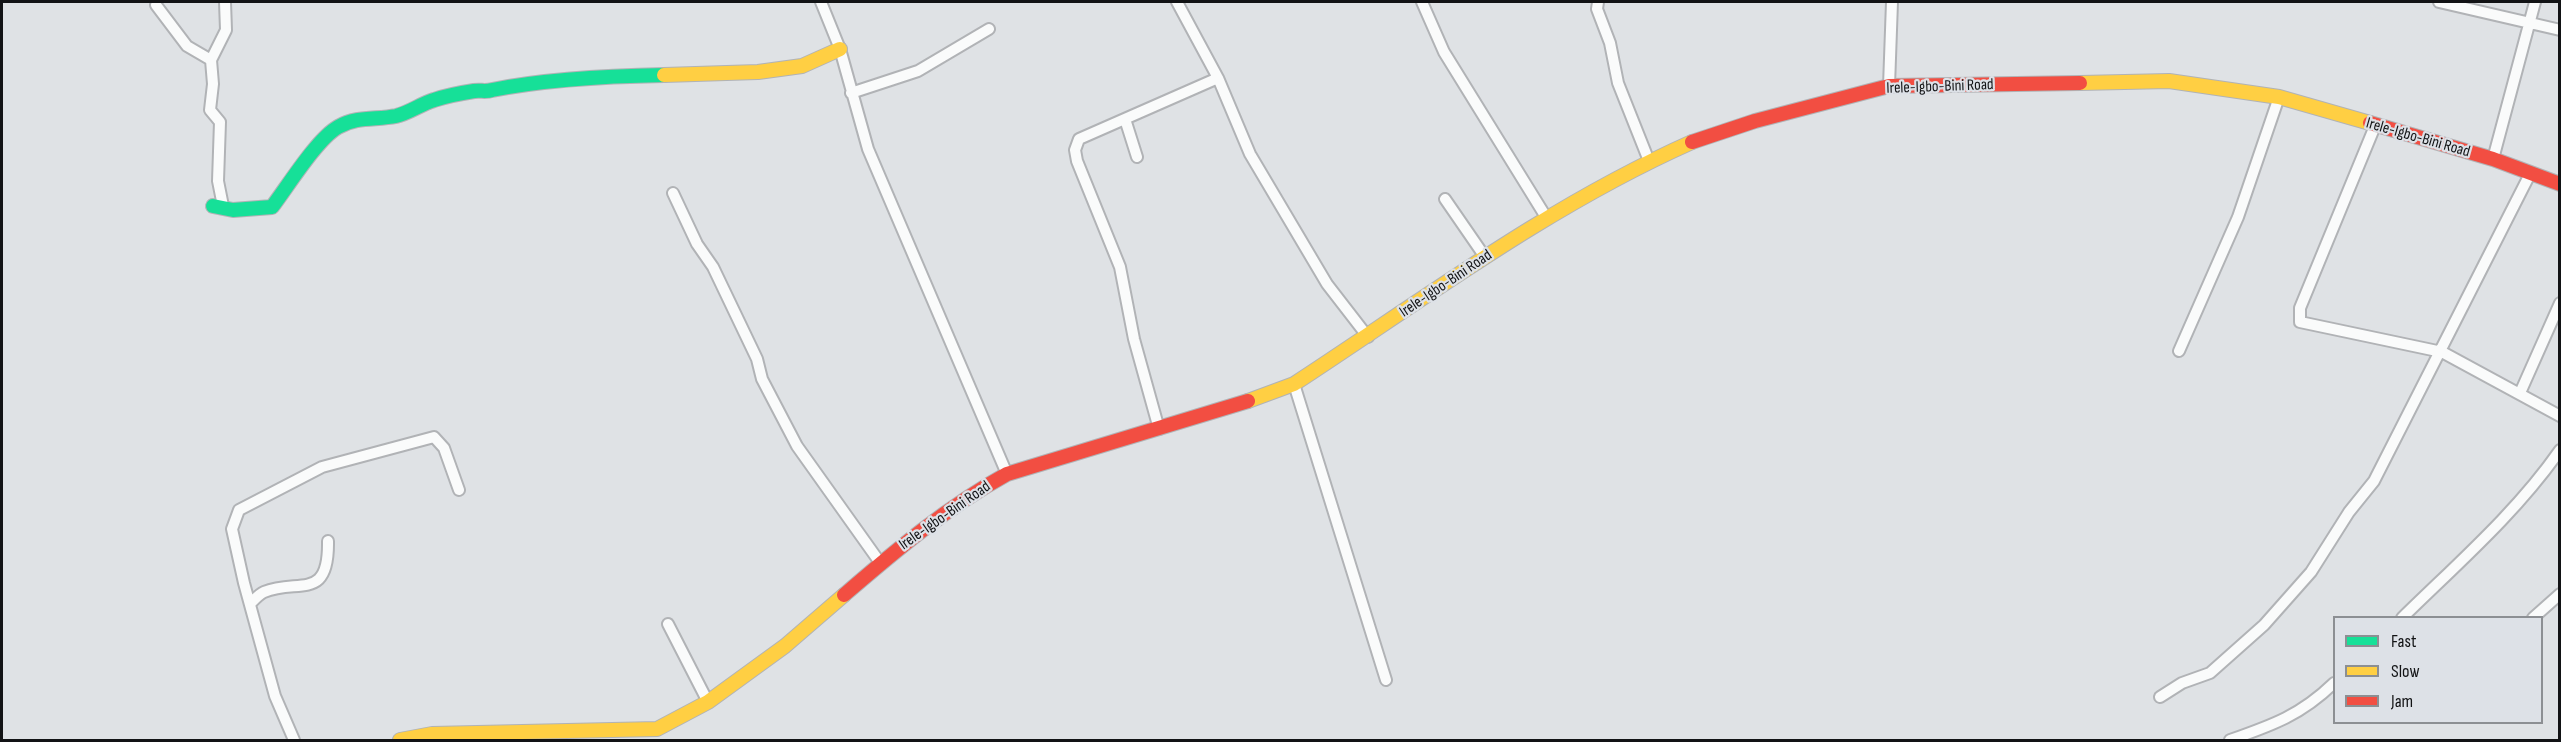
<!DOCTYPE html>
<html>
<head>
<meta charset="utf-8">
<style>
  body { margin:0 }
  #map { position:relative; width:2561px; height:742px; overflow:hidden; background:#dfe2e5; font-family:"Sofia Sans Condensed",sans-serif }
  canvas { display:block }
  .frame { position:absolute; inset:0; border:3px solid #121315; pointer-events:none }
  .legend { position:absolute; left:2333px; top:616px; width:210px; height:108px; box-sizing:border-box; background:#dde1e7; border:2px solid #8c8f93; margin:0; padding:8px 10px; list-style:none; font-size:18px; color:#121315 }
  .legend li { display:flex; align-items:center; gap:12px; height:30px }
  .legend b { width:30px; border:2px solid #8c8f93 }
</style>
</head>
<body>
<div id="map">
<canvas width="2561" height="742"></canvas>
<div class="frame"></div>
<ul class="legend">
<li><b style="height:8px;background:#16e098"></b>Fast</li>
<li><b style="height:8px;background:#ffcf43"></b>Slow</li>
<li><b style="height:8px;background:#f24e42"></b>Jam</li>
</ul>
</div>
<script>
const g = document.querySelector('canvas').getContext('2d');
g.lineJoin = 'round';
function stroke(path, color, width, dash) { g.strokeStyle = color; g.lineWidth = width; g.lineCap = dash ? 'butt' : 'round'; g.setLineDash(dash || []); g.stroke(path); }
function label(font, color, halo, rows, align = 'center') {
  g.font = font + ' "Sofia Sans Condensed",sans-serif'; g.lineWidth = 4.5; g.setLineDash([]); g.textBaseline = 'middle'; g.strokeStyle = halo; g.fillStyle = color; for (const [text, x, y, turn = 0] of rows) {
    g.save(); g.translate(x, y); g.rotate((+turn || 0) * Math.PI / 180); g.textAlign = isNaN(turn) ? turn : align; if (halo) g.strokeText(text, 0, 0); g.fillText(text, 0, 0); g.restore();
  }
}
const street = new Path2D(`
  M821,2L840,49L868,149L1007,474
  M1177,2L1218,78L1250,154L1327,284L1368,337
  M1422,2L1444,52L1546,217
  M1598,2L1597,9L1610,43L1618,83L1649,161
  M2439,2L2560,30
  M156,5L187,46L211,60L213,84L210,110L220,122L218,181L223,206
  M211,60L226,30L225,2
  M1889,86L1892,2
  M851,93L918,71L989,29
  M1125,119L1137,157
  M2375,126L2300,308V322L2442,352L2560,416
  M2493,159L2535,2
  M673,193L697,244L713,267L757,359L762,379L797,446L881,564
  M1445,199L1485,257
  M2179,351L2238,217L2279,97
  M1294,384L1386,680
  M2520,393L2560,303
  M1159,429L1134,339L1120,267L1077,161L1075,150L1079,139L1218,78
  M250,604C254,600 259,594 264,592C299,578 329,602 328,541
  M2402,618C2457,564 2516,513 2560,450
  M2533,618L2560,594
  M668,624L708,702
  M2160,697L2182,683L2210,673L2264,625L2311,572L2349,512L2374,481L2530,174
  M294,740L275,696L244,583L232,529L239,510L322,467L434,437L444,448L459,490
  M2230,740C2273,725 2301,715 2334,683`);
const fast = new Path2D(`
  M213,206L233,210L272,207C288,186 317,139 338,127C357,116 376,120 396,116C409,113 421,104 434,100C446,96 461,93 474,91C480,90 486,92 492,90C547,79 606,76 664,75`);
const slow = new Path2D(`
  M664,75L758,72L802,66L840,49
  M2080,83L2169,81L2279,97L2370,123
  M1248,401L1294,384C1424,299 1550,205 1692,142
  M400,740L432,734L657,729L708,702L785,646L844,595`);
const jam = new Path2D(`
  M2370,123L2493,159L2560,184
  M1692,142L1755,121L1889,86L2080,83
  M844,595C895,551 947,507 1007,474L1248,401`);
const streetNames = [
  ["Irele-Igbo-Bini Road",1940,87,-2],
  ["Irele-Igbo-Bini Road",2418,138,16],
  ["Irele-Igbo-Bini Road",1446,284,-34],
  ["Irele-Igbo-Bini Road",945,516,-35]
];
stroke(street, '#b1b3b6', 14);
stroke(fast, '#b1b3b6', 16);
stroke(slow, '#b1b3b6', 16);
stroke(jam, '#b1b3b6', 16);
stroke(street, '#fafbfb', 10);
stroke(fast, '#16e098', 14);
stroke(slow, '#ffcf43', 14);
stroke(jam, '#f24e42', 14);
label('16px', '#121315', '#dde1e7', streetNames);
</script>
</body>
</html>
